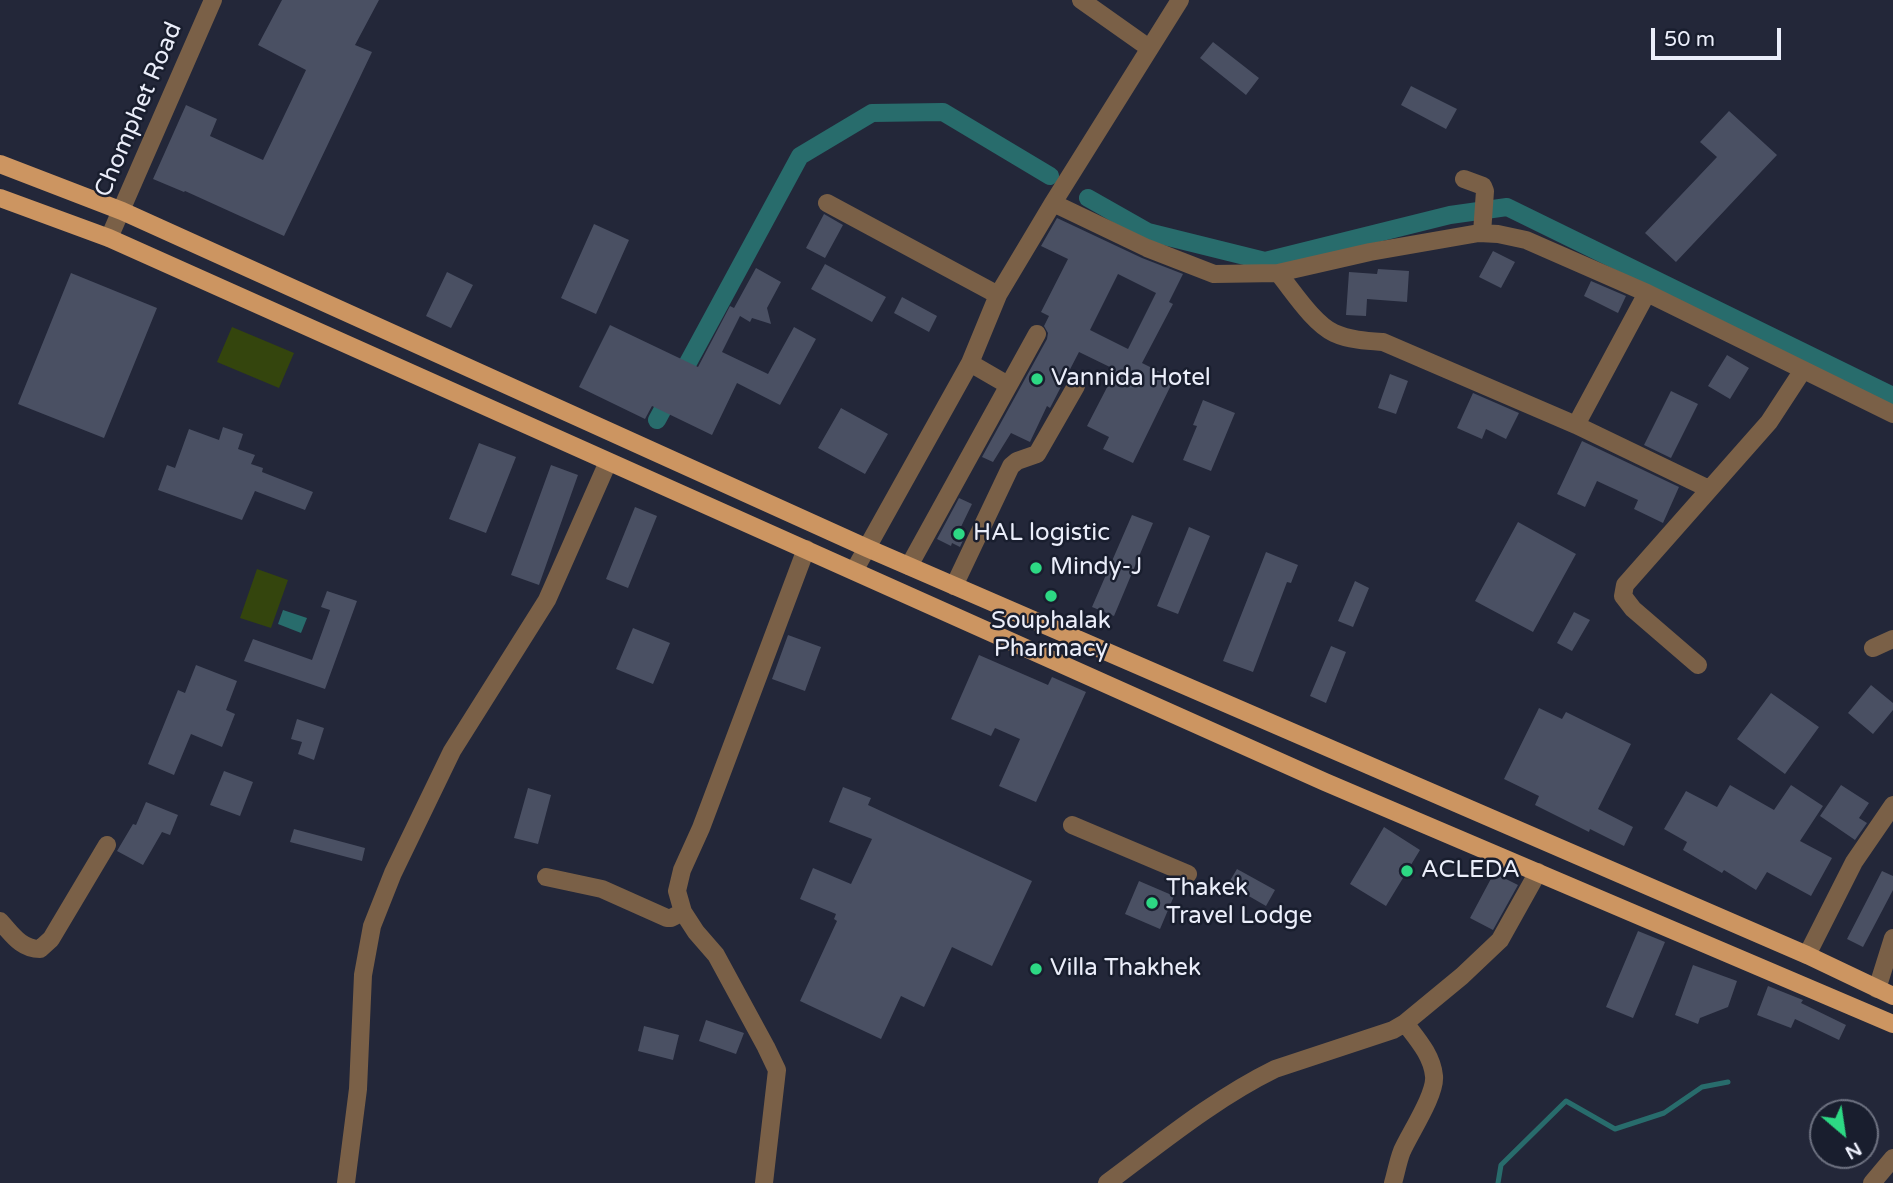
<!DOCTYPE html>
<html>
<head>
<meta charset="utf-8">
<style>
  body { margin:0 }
  #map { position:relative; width:1893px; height:1183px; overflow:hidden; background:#232739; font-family:"Varela Round",sans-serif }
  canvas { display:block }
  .north { position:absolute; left:1809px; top:1099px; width:70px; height:70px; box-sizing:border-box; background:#191e2e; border:2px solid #6d7180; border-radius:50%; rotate:151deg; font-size:19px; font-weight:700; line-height:28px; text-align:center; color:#ebeefa }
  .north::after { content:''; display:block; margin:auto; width:24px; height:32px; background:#2dd884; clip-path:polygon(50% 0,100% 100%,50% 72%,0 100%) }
  .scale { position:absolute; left:1651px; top:28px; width:130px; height:32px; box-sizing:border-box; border:4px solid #ebeefa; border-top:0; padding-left:9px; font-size:21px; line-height:24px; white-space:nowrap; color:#ebeefa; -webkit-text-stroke:5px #191e2e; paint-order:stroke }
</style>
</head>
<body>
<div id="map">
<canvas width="1893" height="1183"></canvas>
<div class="north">N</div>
<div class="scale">50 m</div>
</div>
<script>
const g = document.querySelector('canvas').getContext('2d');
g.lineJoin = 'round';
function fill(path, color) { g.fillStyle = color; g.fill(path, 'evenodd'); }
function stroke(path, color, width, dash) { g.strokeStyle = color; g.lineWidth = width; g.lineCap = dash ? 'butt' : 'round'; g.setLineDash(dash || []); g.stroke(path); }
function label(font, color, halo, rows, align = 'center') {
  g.font = font + ' "Varela Round",sans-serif'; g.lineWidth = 5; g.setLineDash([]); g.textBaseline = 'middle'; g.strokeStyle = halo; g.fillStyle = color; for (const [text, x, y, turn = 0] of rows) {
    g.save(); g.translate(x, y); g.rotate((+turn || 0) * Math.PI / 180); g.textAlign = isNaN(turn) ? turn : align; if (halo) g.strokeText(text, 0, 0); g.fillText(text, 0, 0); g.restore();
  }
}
const green = new Path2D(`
  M232,327L294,353L279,388L217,362Z
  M257,569L288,580L271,628L240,618Z`);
const water = new Path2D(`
  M283,610L307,618L301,633L278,624Z`);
const stream = new Path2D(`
  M1498,1183L1501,1165L1566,1101L1615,1129L1664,1113L1702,1087L1728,1082`);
const canal = new Path2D(`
  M1088,198L1148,232L1265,261L1450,215L1507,207L1893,396
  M657,420L800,156L872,113L943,112L1050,176`);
const building = new Path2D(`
  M282,0H379L355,45L372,52L284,236L185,191L184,192L153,179L186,105L217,119L210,136L263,160L306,70L258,45Z
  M1213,42L1259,78L1246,95L1200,58Z
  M1411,86L1457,109L1446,129L1401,105Z
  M1729,111L1777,155L1676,262L1645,233L1717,157L1700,142Z
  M824,214L843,225L825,258L806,248Z
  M1057,218L1142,258L1183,274L1169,302L1173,304L1142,363L1174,379L1133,463L1103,449L1109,437L1087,426L1116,370L1079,352L1050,408L1047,406L1030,442L1011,433L993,462L982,457L1047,339L1048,333L1044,326L1049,316L1041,312L1068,259L1041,246ZM1118,274L1156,293L1128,349L1090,330Z
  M594,224L629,240L596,314L561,298Z
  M1493,251L1515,262L1501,288L1479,277Z
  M825,264L886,297L872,322L811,289Z
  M756,268L781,282L767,308L771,324L752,318L750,322L740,316L722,352L768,374L794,327L816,339L780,405L737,383L712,435L652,406L645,419L579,387L610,325L698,367L730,306L734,308Z
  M1378,269L1409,271L1407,302L1367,299L1366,316L1346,315L1349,272L1377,274Z
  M447,272L473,285L451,328L426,316Z
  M71,273L157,308L104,438L18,404Z
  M1591,281L1626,296L1618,313L1584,296Z
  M902,297L937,316L929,332L894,313Z
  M1727,355L1749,368L1730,399L1708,386Z
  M1390,374L1408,381L1396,414L1378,408Z
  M1671,391L1698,404L1671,458L1644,445Z
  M1473,393L1519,413L1506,439L1486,429L1482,439L1457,428Z
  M1203,400L1235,413L1211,471L1183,460L1197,426L1193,425Z
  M841,408L888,434L865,474L818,448Z
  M223,427L243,434L238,449L255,455L251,464L263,468L262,472L313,492L305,510L255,491L242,520L158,490L167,465L175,468L189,429L219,440Z
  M1582,441L1679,487L1663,523L1634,509L1638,500L1597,481L1585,507L1557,494Z
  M479,443L516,457L486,533L449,519Z
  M551,465L578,475L539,585L511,575Z
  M959,498L972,504L959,531L966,534L960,547L952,543L951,546L937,539Z
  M635,507L657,516L628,588L606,579Z
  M1132,515L1153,523L1114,616L1092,607Z
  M1518,522L1576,554L1533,632L1475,601Z
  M1189,527L1210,536L1178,614L1157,606Z
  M1266,552L1298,565L1291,583L1287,582L1253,672L1223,661Z
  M1355,581L1369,588L1353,627L1338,621Z
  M327,591L357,601L325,689L244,661L253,639L312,660L330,610L321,607Z
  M1574,612L1590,620L1572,651L1557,643Z
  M633,628L670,643L653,684L616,669Z
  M788,635L821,647L805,691L772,679Z
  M1331,646L1346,652L1326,703L1310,696Z
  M979,655L1048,685L1052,677L1086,692L1036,802L999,786L1020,739L995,728L991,736L951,719Z
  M196,665L237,681L226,710L235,714L222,747L191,734L174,775L148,764L178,690L185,693Z
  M1871,685L1893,703V710L1873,734L1848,713Z
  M1771,693L1819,727L1785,774L1737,739Z
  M1539,708L1562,719L1566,712L1631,744L1598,809L1633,827L1624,846L1590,829L1589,832L1535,805L1539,796L1504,779Z
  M297,719L324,728L314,760L298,754L302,742L291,739Z
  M224,771L253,782L240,816L210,805Z
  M1730,785L1774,810L1791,785L1823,806L1800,841L1832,858L1811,896L1767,872L1756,890L1724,870L1722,873L1683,850L1687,842L1664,829L1686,791L1717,807Z
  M1841,785L1869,803L1859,818L1867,823L1855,840L1820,816Z
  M843,787L871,798L868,805L1032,881L992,966L952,947L924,1007L901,996L881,1039L800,1001L837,921L834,919L836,914L800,899L813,868L851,884L872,839L829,822Z
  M528,788L551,795L538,844L514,838Z
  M146,802L178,815L170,835L162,832L143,865L117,851L133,824L136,825Z
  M1384,827L1420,850L1386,906L1350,884Z
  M294,829L365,848L362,861L290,842Z
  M1237,869L1275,890L1266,906L1228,884Z
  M1882,871L1893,876V890L1863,947L1847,939Z
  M1494,873L1518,885L1493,930L1470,918Z
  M1139,881L1174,896L1160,929L1125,914Z
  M1638,931L1665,942L1633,1018L1606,1007Z
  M1693,965L1737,981L1728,1007L1700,1018L1698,1024L1675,1015Z
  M1768,986L1803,1000L1801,1003L1846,1025L1839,1040L1795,1019L1791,1028L1757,1015Z
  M706,1020L744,1033L736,1054L699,1041Z
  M644,1026L679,1035L673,1060L638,1051Z`);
const minor = new Path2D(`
  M1081,0L1149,48
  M1464,179L1483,186L1485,191L1482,233
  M827,203L998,295
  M1053,203L1147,248L1214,274L1278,273L1370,252L1479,233L1498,234L1526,240L1647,293L1893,414
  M109,238L213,0
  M1278,273C1293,291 1313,323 1334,333C1349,340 1367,341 1383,342L1576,425L1709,489
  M970,363L1008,385
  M1576,425L1647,293
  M909,566L1037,334
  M854,571L970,363L998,295L1053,203L1180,0
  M954,586L1011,466L1017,461L1037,454L1076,386
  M1873,648L1893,639
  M1698,665L1633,609L1623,596L1625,585L1769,422L1803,370
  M1072,825L1188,874
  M546,877L602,889L667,918H671L683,912
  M0,921C12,934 21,949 40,949L51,939L107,845
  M1807,955L1854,862L1893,805
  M1877,989L1893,938
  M346,1183L358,1089L363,975L372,926L393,873L452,751L547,600L608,462
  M764,1183L777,1070L766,1047L716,955L696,932L683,912L677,891L682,870L701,828L806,549
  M1107,1183C1161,1143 1214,1099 1275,1069L1393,1030L1405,1023L1462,976L1500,940L1538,872
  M1393,1183C1396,1173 1398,1161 1402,1151C1410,1133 1436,1094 1434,1076C1432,1055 1417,1039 1405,1023
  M1872,1183L1893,1158`);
const major = new Path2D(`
  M0,164L122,211L867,548L1807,955L1893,996
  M0,198L109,238L1325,782L1893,1024`);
const markers = [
  [1037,379,7,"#2dd884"],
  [959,534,7,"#2dd884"],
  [1036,568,7,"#2dd884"],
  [1051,596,7,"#2dd884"],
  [1407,871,7,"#2dd884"],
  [1152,903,7,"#2dd884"],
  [1036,969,7,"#2dd884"]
];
const streetNames = [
  ["Chomphet Road",139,110,-67]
];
const poiNames = [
  ["Vannida Hotel",1051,379],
  ["HAL logistic",973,534],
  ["Mindy-J",1050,568],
  ["Souphalak",1051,622,"center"],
  ["Pharmacy",1051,650,"center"],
  ["ACLEDA",1421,871],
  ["Thakek",1166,889],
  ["Travel Lodge",1166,917],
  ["Villa Thakhek",1050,969]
];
fill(green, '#34450d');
fill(water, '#286c6c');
stroke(stream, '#286c6c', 5);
stroke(canal, '#286c6c', 18);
fill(building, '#4a5063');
stroke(minor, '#7a6047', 18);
stroke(major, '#cc9561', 18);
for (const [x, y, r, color] of markers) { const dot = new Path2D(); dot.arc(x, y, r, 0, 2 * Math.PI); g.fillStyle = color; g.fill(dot); stroke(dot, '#191e2e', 2.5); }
label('24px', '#ebeefa', '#191e2e', streetNames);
label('24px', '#ebeefa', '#191e2e', poiNames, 'left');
</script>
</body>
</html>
